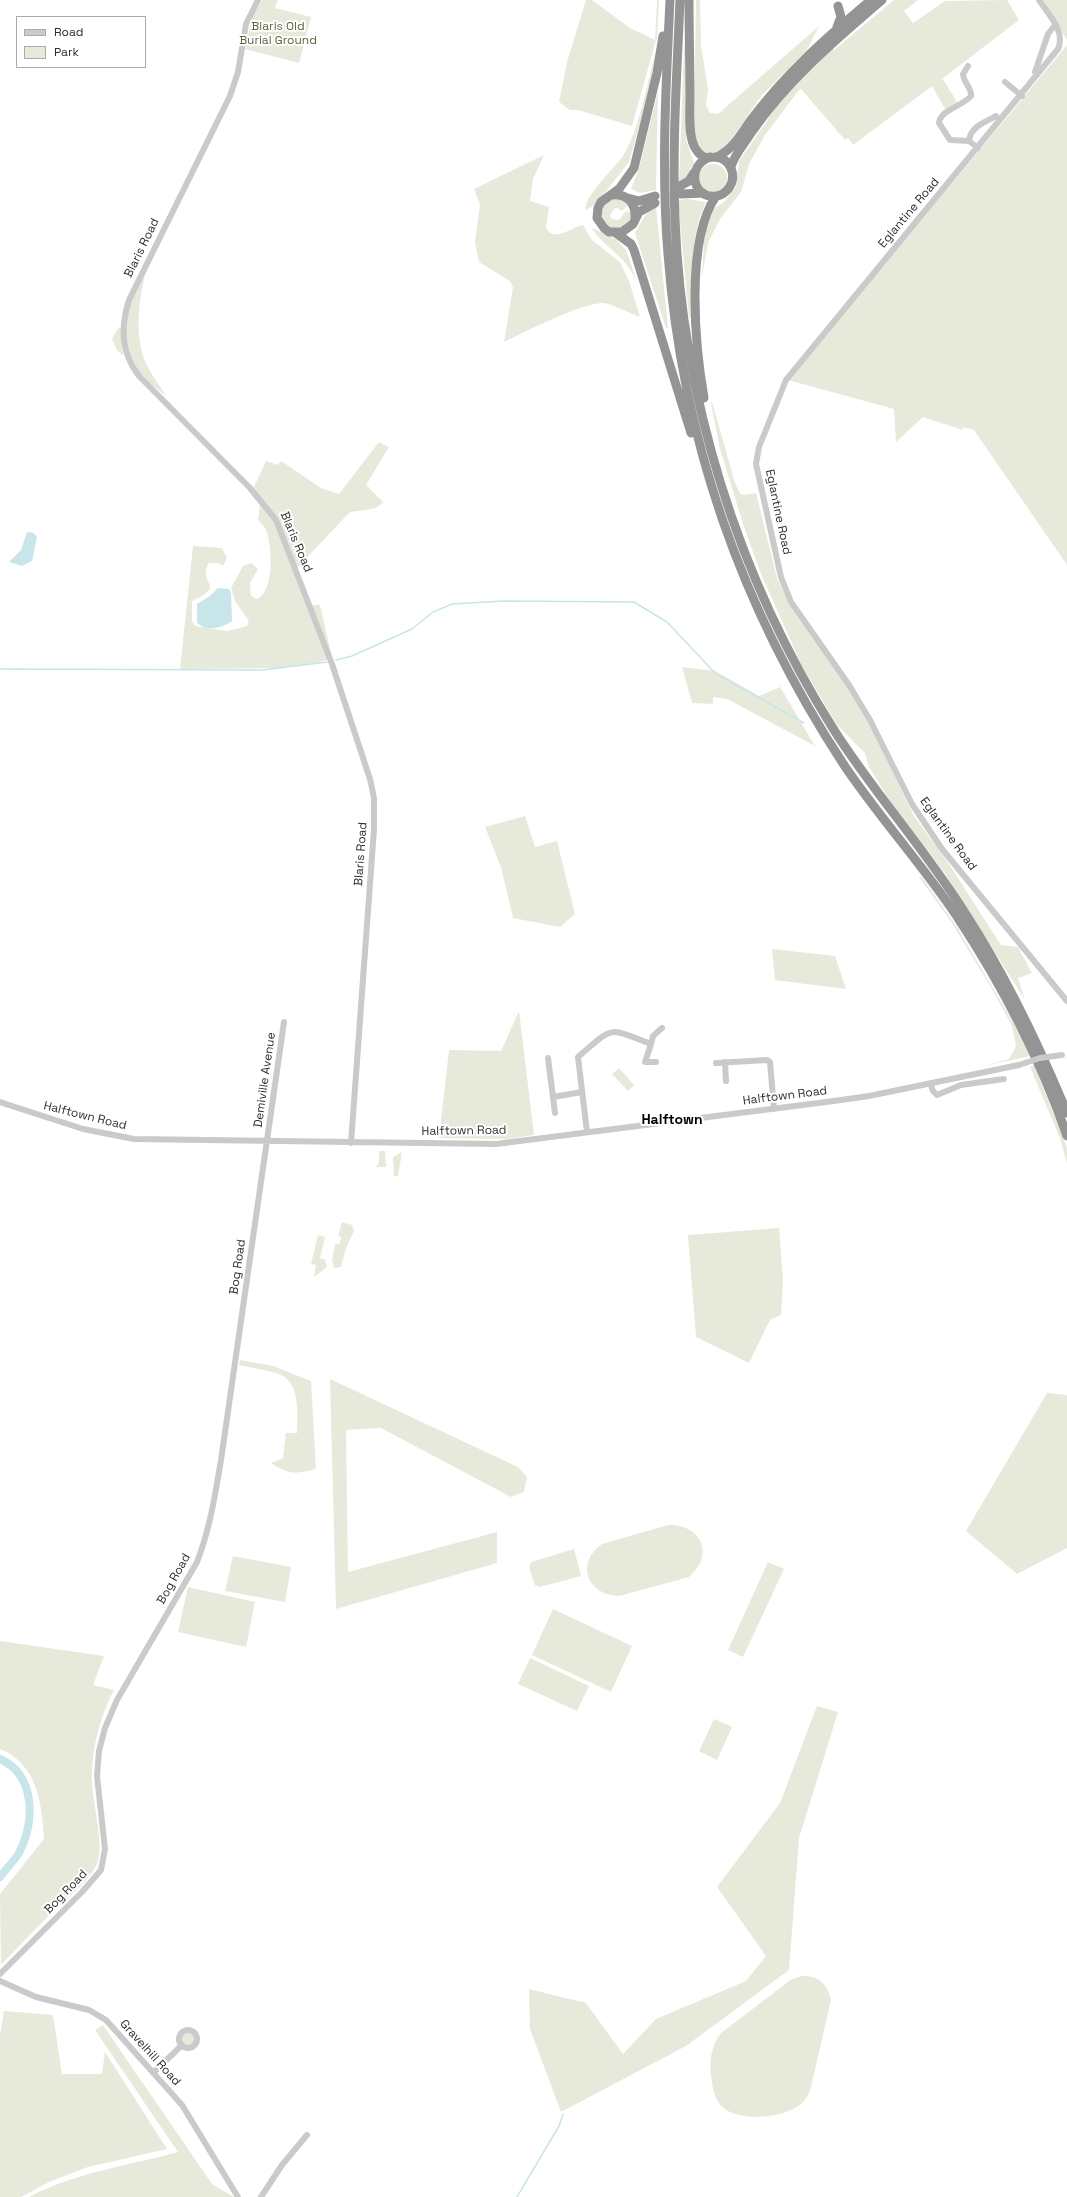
<!DOCTYPE html>
<html>
<head>
<meta charset="utf-8">
<style>
  body { margin:0 }
  #map { position:relative; width:1067px; height:2197px; overflow:hidden; background:#fff; font-family:"Space Grotesk",sans-serif }
  canvas { display:block }
  .legend { position:absolute; left:16px; top:16px; width:130px; height:52px; box-sizing:border-box; background:#fff; border:1px solid #ababab; margin:0; padding:5px 7px; list-style:none; font-size:12px; color:#2d2d2d }
  .legend li { display:flex; align-items:center; gap:8px; height:20px }
  .legend b { width:20px; border:1px solid #ababab }
</style>
</head>
<body>
<div id="map">
<canvas width="1067" height="2197"></canvas>
<ul class="legend">
<li><b style="height:5px;background:#cacaca"></b>Road</li>
<li><b style="height:11px;background:#e7eadb"></b>Park</li>
</ul>
</div>
<script>
const g = document.querySelector('canvas').getContext('2d');
g.lineJoin = 'round';
function fill(path, color) { g.fillStyle = color; g.fill(path, 'evenodd'); }
function stroke(path, color, width, dash) { g.strokeStyle = color; g.lineWidth = width; g.lineCap = dash ? 'butt' : 'round'; g.setLineDash(dash || []); g.stroke(path); }
function label(font, color, halo, rows, align = 'center') {
  g.font = font + ' "Space Grotesk",sans-serif'; g.lineWidth = 4; g.setLineDash([]); g.textBaseline = 'middle'; g.strokeStyle = halo; g.fillStyle = color; for (const [text, x, y, turn = 0] of rows) {
    g.save(); g.translate(x, y); g.rotate((+turn || 0) * Math.PI / 180); g.textAlign = isNaN(turn) ? turn : align; if (halo) g.strokeText(text, 0, 0); g.fillText(text, 0, 0); g.restore();
  }
}
const green = new Path2D(`
  M262,0H278L275,8L311,17L299,63L245,49L252,17Z
  M586,0H592L630,28L655,40L657,0H659L657,40H656L632,126L578,110H570L559,102L567,62Z
  M696,0H700L701,45L708,89L706,105L710,113L718,114L819,26L807,50L762,95L727,146L708,155L701,152L694,137Z
  M894,0H918L904,11L913,23L945,1L1007,0L1019,20L938,82L943,79L957,102L945,109L932,86L853,145L848,138L845,140L801,89L799,90L765,135L749,164L741,192L720,219L708,243L702,277L705,227L715,208L724,202L736,187L739,161L782,99L800,78L832,48L834,50Z
  M1041,0H1067V40Z
  M684,45L686,51V140L694,163L685,180L679,183Z
  M1067,45V565L974,430L962,427L963,430L923,417L896,442L894,409L788,380Z
  M657,47L650,89L629,162L607,190L594,205L586,210C581,200 616,166 623,156C640,129 648,78 657,47Z
  M658,91L656,190L640,193L631,189L639,169Z
  M544,155L533,179L530,201L549,207L546,228C555,243 571,227 583,225L592,240L620,262L629,281L640,317C631,314 611,303 602,303C580,304 526,331 504,342L513,287L510,281L479,262L475,242L480,205L474,189Z
  M699 178a14 14 0 1 1 28 0a14 14 0 1 1-28 0Z
  M619,198L629,204L622,211L617,208L614,209L610,215L612,219L619,220L626,211L632,213L631,220L624,227L610,229L601,219L603,205L610,199Z
  M687,199L706,202C689,236 693,281 691,318L689,317L678,200Z
  M656,207L668,328H666L635,233L647,212Z
  M592,228L616,239L626,250L637,281C633,274 628,266 623,260C615,252 594,235 592,228Z
  M145,275C139,301 135,329 143,356C147,369 159,384 166,396C155,387 143,378 135,366C117,338 128,300 145,275Z
  M119,327L121,328L123,356L117,350L112,339Z
  M712,402L735,483L741,495L756,493L777,578L792,609L848,688L867,719L914,816L947,861L1001,945L1018,947L1032,973L1018,978L1025,1000L944,872L890,801L869,767L865,753L837,725L802,666L761,574L744,527L720,449L711,403Z
  M379,442L389,447L366,485L383,502C376,512 359,509 349,513L294,571L311,605H320L332,658L313,664L280,668L180,669L193,546L222,548L227,558L223,566L218,563H209C196,584 229,585 192,601V621L195,626L227,631L247,626L249,621L235,601L231,588L243,566L251,563L258,569L250,583L251,596L257,599C275,591 272,545 266,530C264,526 261,523 258,520L261,498L254,487L266,461L278,465L281,461L321,488L339,494Z
  M682,667L715,671L759,696L780,687L815,746L727,699L713,697V704L692,703Z
  M525,816L535,847L557,841L575,914L560,927L513,918L501,867L485,827Z
  M921,876L957,927L1017,1029L1030,1056L984,1066L1009,1059L1016,1046L1012,1026L992,989L952,923L919,877Z
  M772,949L835,956L846,989L775,980Z
  M519,1011L534,1135L508,1139L439,1138L449,1050L501,1051Z
  M1034,1065L1064,1140L1067,1148V1164L1060,1138L1030,1067Z
  M619,1068L634,1085L628,1091L612,1074Z
  M379,1151H385L386,1167H376L379,1162Z
  M402,1152L398,1176H394L393,1157Z
  M342,1222L352,1225L354,1231L346,1248L341,1267L334,1268L332,1260L335,1244H340L341,1237L338,1236Z
  M779,1228L783,1279L781,1315L770,1320L749,1363L696,1337L688,1235Z
  M318,1235L325,1237L320,1258L325,1259L327,1267L314,1277L316,1265L311,1264Z
  M240,1360L273,1366L311,1381L316,1469C295,1474 289,1475 271,1463L283,1458L286,1433H297C297,1416 300,1392 287,1379C280,1371 249,1368 239,1365Z
  M330,1379L518,1467L527,1477L524,1492L511,1497L381,1428L346,1430L348,1572L497,1532V1563L336,1609Z
  M1047,1393L1067,1395V1548L1017,1574L966,1531Z
  M668,1525C702,1524 715,1555 689,1577L619,1596C587,1595 575,1563 602,1544Z
  M574,1549L581,1576L540,1587L535,1585L529,1568L531,1562Z
  M233,1556L291,1567L285,1602L225,1591Z
  M768,1562L784,1569L743,1657L728,1650Z
  M188,1587L255,1602L246,1647L178,1632Z
  M553,1609L632,1646L611,1692L532,1655Z
  M0,1641L104,1656L93,1685L114,1690C100,1716 91,1752 92,1781C92,1802 106,1848 96,1866C87,1882 72,1894 59,1906C39,1925 20,1945 1,1965L0,1894L44,1839C42,1803 37,1764 0,1749Z
  M530,1658L589,1686L577,1711L518,1684Z
  M817,1706L838,1712L799,1838L789,1970L686,2046L561,2112L530,2029L529,1989L586,2003L623,2054L656,2019L746,1981L766,1956L717,1887L780,1803Z
  M714,1719L732,1727L717,1760L699,1751Z
  M802,1976C819,1976 827,1983 831,2000L810,2091C808,2095 806,2099 803,2102C787,2119 733,2124 719,2103C713,2094 712,2084 711,2074C709,2059 712,2045 721,2033L792,1979Z
  M4,2011L53,2015L62,2074H102L105,2052L167,2149L88,2167L49,2182L21,2197H0V2035Z
  M103,2025L212,2184L234,2197H29C76,2172 128,2166 178,2152L95,2030Z
  M181 2040a7 7 0 1 1 14 0a7 7 0 1 1-14 0Z`);
const water = new Path2D(`
  M27,532L34,533L37,537L32,561L22,566L9,562L21,550Z
  M218,588L229,589L231,593L232,621C222,628 207,632 197,623V604L210,596Z`);
const stream = new Path2D(`
  M336,660L352,656L412,629L433,612L452,604L504,601L634,602L667,622L715,673L804,723
  M0,669L263,670L327,662
  M517,2197L559,2126L563,2114`);
const river = new Path2D(`
  M0,1759C36,1775 35,1822 19,1853C14,1861 6,1869 0,1877`);
const minor = new Path2D(`
  M258,0L246,24L238,72L230,96L129,300C120,328 121,354 140,377L250,488L276,520L332,664L370,779L374,798V829L351,1143
  M1039,0C1048,14 1066,31 1058,49L786,380L759,447L756,464L781,577L791,602L849,685L870,720L912,804L942,849L1067,1001
  M968,66L963,74C963,82 972,88 971,96C963,106 940,110 939,123L950,140L969,141L978,148
  M1035,72L1048,34L1055,25
  M1005,82L1022,96
  M969,141C970,127 985,122 996,116
  M651,1044L645,1062H656
  M548,1058L555,1113
  M725,1062L726,1081
  M716,1063L767,1060L770,1062L774,1109
  M930,1083L933,1091L937,1095L961,1085L1004,1079
  M553,1097L582,1092
  M0,1102L83,1129L134,1139L496,1144L834,1101L869,1096L1019,1065
  M587,1132L578,1057C614,1027 605,1026 651,1044L653,1036L662,1028
  M0,1974L82,1892L101,1870L105,1849L97,1776L99,1751L105,1728L117,1700L197,1562C210,1529 215,1495 221,1460L284,1022
  M0,1981L36,1997L89,2010L106,2020L182,2105L238,2197
  M179 2039a9 9 0 1 1 18 0a9 9 0 1 1-18 0Z
  M154,2072L182,2045
  M261,2197L282,2165L307,2135`);
const highway = new Path2D(`
  M670,0C666,85 661,170 668,254C682,440 742,610 844,765C879,817 921,863 956,915C1001,983 1040,1058 1067,1136
  M680,0C677,73 672,146 675,219C682,399 738,578 834,730C874,793 925,849 965,913C1006,976 1038,1043 1067,1113
  M689,0C689,33 690,65 690,98C690,112 688,133 694,146C696,150 700,155 704,157C708,158 712,157 716,157C731,159 737,176 729,188C726,192 722,195 717,196C693,200 685,166 710,157
  M837,27L841,17L838,6
  M716,157C733,150 740,135 751,120C785,74 827,37 871,0
  M731,167C734,155 744,144 751,133C787,81 834,41 882,0
  M680,186L689,181L694,173
  M681,194L703,193
  M611,195C626,193 636,202 635,218
  M628,198L639,201L655,196
  M655,203L639,212L633,224L622,232H609L604,228L597,218L598,208L601,202L619,189L634,168L657,73L663,36
  M616,233L631,244L634,250L691,433
  M704,398C695,346 685,241 716,196`);
const minorBridge = new Path2D(`
  M1019,1065L1040,1058L1062,1055`);
const parkNames = [
  ["Blaris Old",278,27],
  ["Burial Ground",278,41]
];
const streetNames = [
  ["Eglantine Road",909,213,-50],
  ["Blaris Road",142,248,-64],
  ["Eglantine Road",778,512,78],
  ["Blaris Road",296,542,67],
  ["Eglantine Road",948,834,54],
  ["Blaris Road",361,854,-86],
  ["Demiville Avenue",265,1080,-82],
  ["Halftown Road",785,1096,-7],
  ["Halftown Road",85,1116,14],
  ["Halftown Road",464,1131,-1],
  ["Bog Road",238,1267,-82],
  ["Bog Road",174,1579,-61],
  ["Bog Road",66,1892,-46],
  ["Gravelhill Road",150,2053,48]
];
const quarterNames = [
  ["Halftown",672,1120]
];
fill(green, '#e7eadb');
fill(water, '#c8e5e9');
stroke(stream, '#c8e5e9', 1.5);
stroke(river, '#c8e5e9', 8);
stroke(minor, '#cacaca', 6);
stroke(highway, '#949494', 9);
stroke(minorBridge, '#cacaca', 6);
label('12px', '#5b663d', '#fff', parkNames);
label('12px', '#2d2d2d', '#fff', streetNames);
label('bold 14px', '#000', '#fff', quarterNames);
</script>
</body>
</html>
